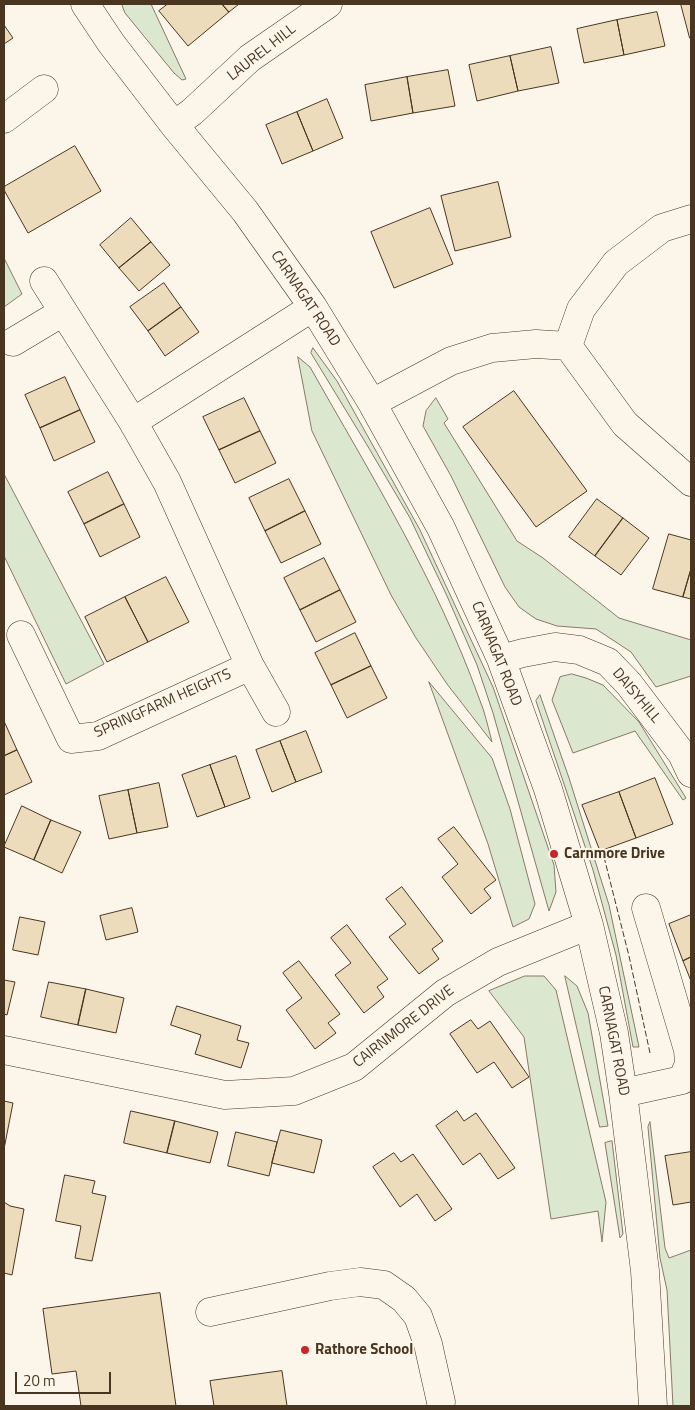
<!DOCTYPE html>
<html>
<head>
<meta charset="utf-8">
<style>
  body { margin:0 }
  #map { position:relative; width:695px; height:1410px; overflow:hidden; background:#fbf6e9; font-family:"Titillium Web",sans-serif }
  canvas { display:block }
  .frame { position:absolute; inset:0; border:5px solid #4a3520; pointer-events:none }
  .scale { position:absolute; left:15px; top:1372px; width:96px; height:22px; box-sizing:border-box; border:2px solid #4a3520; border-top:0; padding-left:6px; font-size:15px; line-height:18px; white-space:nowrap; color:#4a3520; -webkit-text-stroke:4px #fbf6e9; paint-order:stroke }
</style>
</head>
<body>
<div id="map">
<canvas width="695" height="1410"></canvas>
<div class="frame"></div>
<div class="scale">20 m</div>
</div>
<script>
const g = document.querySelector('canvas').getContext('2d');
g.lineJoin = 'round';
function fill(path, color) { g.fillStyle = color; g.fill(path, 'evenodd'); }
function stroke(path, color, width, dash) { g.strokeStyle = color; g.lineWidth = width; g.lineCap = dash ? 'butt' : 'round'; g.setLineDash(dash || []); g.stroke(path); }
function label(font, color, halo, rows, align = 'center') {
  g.font = font + ' "Titillium Web",sans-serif'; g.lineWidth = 4; g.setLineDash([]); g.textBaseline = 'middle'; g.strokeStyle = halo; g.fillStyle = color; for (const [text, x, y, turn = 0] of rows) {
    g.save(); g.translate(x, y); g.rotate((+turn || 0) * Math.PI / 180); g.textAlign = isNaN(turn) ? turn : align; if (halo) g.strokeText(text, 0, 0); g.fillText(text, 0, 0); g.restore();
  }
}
const green = new Path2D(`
  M122,4H151L186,79L182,80L174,73L125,13Z
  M4,258L22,294L4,307Z
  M313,348L337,381L420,530L493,687L554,865L556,892L549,911L493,713L477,665L447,596L410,518L367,445L311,353Z
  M298,357L310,367C371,475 437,581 479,698C485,712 488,727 492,742L447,684L416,638L391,595L312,431Z
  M436,398L448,419L444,423L517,541L543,558L619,618L691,640V676L656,687L631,652L596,629L557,626L536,619L519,607L505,587L451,476L423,426L426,411Z
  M4,474L104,664L66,684L4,556Z
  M572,674L586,678L603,685L639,722L686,798L683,800L635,731L573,753L552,700L560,677Z
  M429,682L492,758L510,809L535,904L529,919L513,927L488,844Z
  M540,695L569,778L609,905L639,1047H633L616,955L593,870L536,701Z
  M525,976H544L556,990L606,1202L602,1242L598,1211L551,1219L524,1037L489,991Z
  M565,976L577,986L588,1013L608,1126L600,1127Z
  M650,1122L665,1248L669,1258L691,1250V1406H673L667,1290L660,1258L648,1127Z
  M612,1141L623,1234L620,1238L605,1143Z`);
const building = new Path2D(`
  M168,4H222L229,12L188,46L159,11Z
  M222,4H239L229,12Z
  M681,4H691V38H690Z
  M657,12L665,46L624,55L617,20Z
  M617,20L624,55L584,63L577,29Z
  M4,25L13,38L4,44Z
  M551,47L559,83L518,91L510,56Z
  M510,56L518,91L477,101L469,65Z
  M448,70L455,106L413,113L407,77Z
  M407,77L413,113L371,121L365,85Z
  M327,99L343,138L313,151L297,112Z
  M297,112L313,151L282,164L266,125Z
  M75,146L101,191L28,233L4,190V187Z
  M498,182L511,237L455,251L441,196Z
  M430,208L453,264L394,288L371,232Z
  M131,218L151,242L119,268L100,245Z
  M151,242L170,265L139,291L119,268Z
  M164,283L181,307L148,331L130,307Z
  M181,307L199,332L165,356L148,331Z
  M65,377L80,410L40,428L25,395Z
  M514,391L587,491L536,527L463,427Z
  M244,398L260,431L219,450L203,417Z
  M80,410L95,442L54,461L40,428Z
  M260,431L276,463L235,483L219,450Z
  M108,472L124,504L84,524L68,492Z
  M289,479L305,511L265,531L249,498Z
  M597,499L623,518L595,556L569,537Z
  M124,504L140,537L100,557L84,524Z
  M305,511L321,544L281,563L265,531Z
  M623,518L649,538L621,575L595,556Z
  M669,534L691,540V569L683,597L653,589Z
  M324,558L340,590L300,610L284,578Z
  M691,569V599L683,597Z
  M166,577L189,622L148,642L125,597Z
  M340,590L356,622L316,642L300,610Z
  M125,597L148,642L107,662L85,617Z
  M355,633L371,666L331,685L315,653Z
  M371,666L387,698L347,718L331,685Z
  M4,721L17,750L4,756Z
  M306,731L322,772L296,782L280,741Z
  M280,741L296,782L272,792L256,750Z
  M17,750L32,782L4,795V756Z
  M236,756L250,798L225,807L210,765Z
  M210,765L225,807L197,817L182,775Z
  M655,778L673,824L636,838L619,792Z
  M159,783L168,827L137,833L128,790Z
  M128,790L137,833L109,839L99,796Z
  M619,792L636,838L600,851L582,805Z
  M22,806L51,820L34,860L4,847Z
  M51,820L81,832L62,873L34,860Z
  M454,827L496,880L484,889L491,898L471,914L442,877L458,864L438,839Z
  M402,887L443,941L432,949L439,959L419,974L389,937L406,924L386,899Z
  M132,908L138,932L106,940L100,916Z
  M691,915V957L683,961L669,924Z
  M20,917L45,922L38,955L13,950Z
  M347,925L388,979L377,987L384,997L364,1013L335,975L351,963L331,938Z
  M691,957V981L683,961Z
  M299,961L340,1014L328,1023L336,1033L315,1049L286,1010L302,998L283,973Z
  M4,980L15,982L7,1015L4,1014Z
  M49,982L86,989L78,1025L41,1017Z
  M86,989L124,998L116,1033L78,1025Z
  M177,1006L241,1026L237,1040L249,1043L241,1068L195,1054L201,1035L171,1025Z
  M471,1020L478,1029L490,1021L529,1077L512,1088L494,1062L477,1073L450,1034Z
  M4,1101L13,1103L4,1149Z
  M131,1111L175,1121L167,1153L124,1143Z
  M457,1111L464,1121L476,1113L515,1168L498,1179L480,1153L463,1165L436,1126Z
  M175,1121L218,1132L210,1163L167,1153Z
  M281,1130L322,1140L314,1173L272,1163Z
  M236,1132L277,1142L269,1176L228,1166Z
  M691,1152V1202L673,1205L665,1156Z
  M394,1153L401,1162L413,1154L452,1209L435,1221L417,1194L400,1207L373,1167Z
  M65,1175L95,1181L92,1193L106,1196L92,1261L75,1258L81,1226L56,1221Z
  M4,1202L10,1206L24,1209L12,1275L4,1273Z
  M160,1293L176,1406H81L76,1371L52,1374L43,1309Z
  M282,1371L287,1406H214L210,1381Z`);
const minor = new Path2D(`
  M85,4L111,43L174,125L245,211L313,307L372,403L441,528L501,659L548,789L589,925L614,1033L623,1093L645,1271L653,1406
  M4,119L44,89
  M174,125L192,112L250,58L328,4
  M44,281L133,422
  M13,342L63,312
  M568,346L625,424L691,482
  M372,403L451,361L492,348L536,344L568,346L581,309L616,263L662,228L691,219
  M21,635L71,739L98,736L250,666L167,482L133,422L313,307
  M501,659L523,653L555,647L579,650L608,662L629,684L682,754L691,773
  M250,666L276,712
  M4,1050L225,1095L294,1091L354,1067L445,993L498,962L589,925
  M623,1093L682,1080L689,1064L688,1050L646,908
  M210,1312L330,1286L360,1282L384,1285L404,1299L418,1316L428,1344L441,1402`);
const fence = new Path2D(`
  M604,857L629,956L650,1053`);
const markers = [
  [554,854,5,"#c62828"],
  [305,1350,5,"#c62828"]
];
const streetNames = [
  ["LAUREL HILL",262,53,-38],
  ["CARNAGAT ROAD",305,299,56],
  ["CARNAGAT ROAD",496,654,68],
  ["DAISYHILL",636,696,50],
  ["SPRINGFARM HEIGHTS",163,704,-24],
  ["CAIRNMORE DRIVE",404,1027,-38],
  ["CARNAGAT ROAD",613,1041,79]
];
const poiNames = [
  ["Carnmore Drive",564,854],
  ["Rathore School",315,1350]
];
fill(green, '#dce7d0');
stroke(green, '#887966', 1);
fill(building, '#ecdcbc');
stroke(building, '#4a3520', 1);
stroke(minor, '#4a3520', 29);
stroke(minor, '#fbf6e9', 28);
stroke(fence, '#4a3520', 1, [6, 2.5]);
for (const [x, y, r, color] of markers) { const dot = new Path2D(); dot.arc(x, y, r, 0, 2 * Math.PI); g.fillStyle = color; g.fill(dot); stroke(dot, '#fbf6e9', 2); }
label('15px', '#4a3520', '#fbf6e9', streetNames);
label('bold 15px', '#4a3520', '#fbf6e9', poiNames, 'left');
</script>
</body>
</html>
